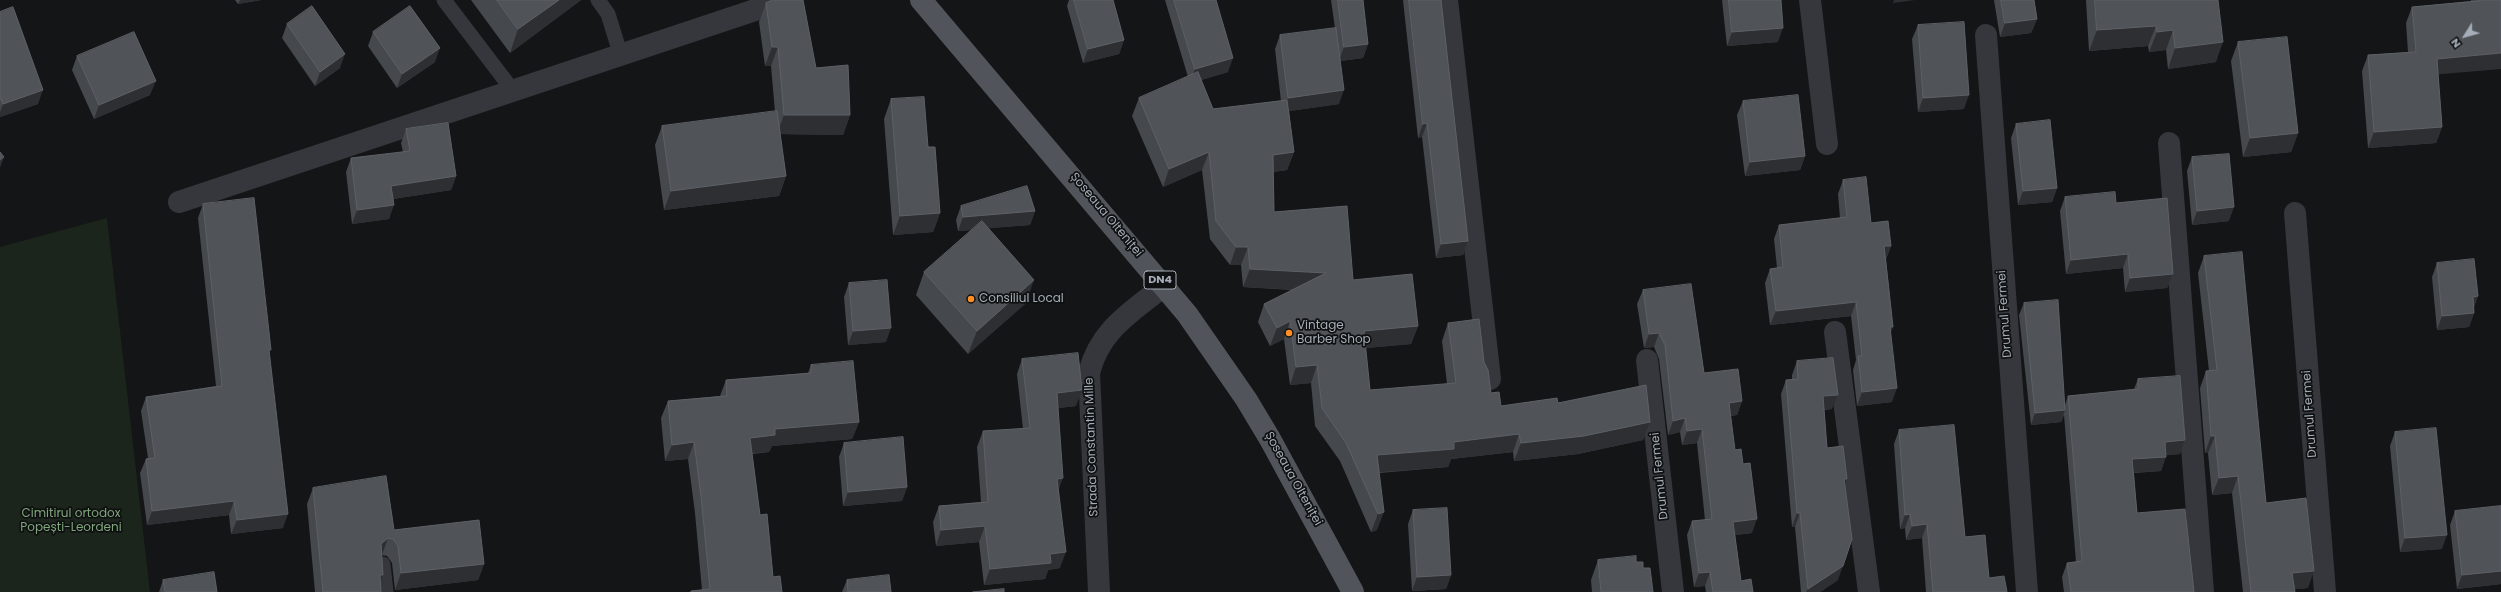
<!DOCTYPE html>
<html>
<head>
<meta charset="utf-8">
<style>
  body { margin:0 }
  #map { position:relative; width:2501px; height:592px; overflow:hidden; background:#141516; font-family:Poppins,sans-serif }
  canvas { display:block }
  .north { position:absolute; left:2445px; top:16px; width:40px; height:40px; -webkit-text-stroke:3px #0f1011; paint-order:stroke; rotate:233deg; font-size:11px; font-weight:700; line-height:16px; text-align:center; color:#a5aeb8 }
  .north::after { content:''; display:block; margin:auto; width:14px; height:18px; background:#a5aeb8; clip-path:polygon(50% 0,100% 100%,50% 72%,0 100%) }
</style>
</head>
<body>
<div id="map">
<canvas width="2501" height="592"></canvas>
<div class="north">N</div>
</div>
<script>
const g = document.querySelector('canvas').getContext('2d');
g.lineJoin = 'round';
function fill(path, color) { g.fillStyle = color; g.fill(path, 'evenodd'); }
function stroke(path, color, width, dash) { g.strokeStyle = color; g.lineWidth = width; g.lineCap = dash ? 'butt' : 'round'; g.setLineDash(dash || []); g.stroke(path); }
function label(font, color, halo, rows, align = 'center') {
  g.font = font + ' Poppins,sans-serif'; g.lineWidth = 3.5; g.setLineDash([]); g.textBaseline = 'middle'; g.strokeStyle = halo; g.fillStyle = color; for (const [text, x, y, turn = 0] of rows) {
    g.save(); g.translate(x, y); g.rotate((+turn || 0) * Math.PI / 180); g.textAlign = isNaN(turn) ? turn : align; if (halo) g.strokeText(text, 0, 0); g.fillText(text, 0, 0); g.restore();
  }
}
const green = new Path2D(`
  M107,218L150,592H0V247Z`);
const lane = new Path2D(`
  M444,0L514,92
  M598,0L608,14L621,56
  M383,564L386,592`);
const street = new Path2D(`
  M1447,0L1490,379
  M1810,0L1827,144
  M1986,35L2027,592
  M2169,143L2203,592
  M179,202L785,0
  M2295,213L2325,592
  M1835,332L1869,592
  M1647,360L1673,592
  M1099,592L1089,373C1100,329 1132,312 1165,285`);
const primary = new Path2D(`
  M921,0L1187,314L1246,399L1270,439L1353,592`);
const wall = new Path2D(`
  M235,0H261L238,4Z
  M471,0H581L510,53Z
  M1069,0H1113L1124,40L1119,54L1083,63L1067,6Z
  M1165,0H1216L1228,72L1201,80L1213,109L1281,101L1275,49L1280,35L1335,28L1331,0H1363L1368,44L1363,58L1340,61L1339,104L1289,111L1294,152L1287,170L1273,172L1274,212L1353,280L1418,326L1411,344L1365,348L1370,390L1447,384L1442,341L1448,323L1484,362L1491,393L1501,406L1558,403L1650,422L1643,440L1578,454L1514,461L1513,452L1451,459L1448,467L1379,473L1377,530L1371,532L1340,461L1315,426L1311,383L1290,385L1284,339L1270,346L1258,322L1264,304L1293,290L1243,287L1241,265H1230L1210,239L1202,170L1163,187L1132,116L1139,98L1188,77Z
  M1403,0H1441L1468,241L1463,255L1436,258L1422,137L1418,138Z
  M1722,0H1781L1778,42L1727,46Z
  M1994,0H2034L2037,19L2031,33L2000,37Z
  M2086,0H2218L2216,62L2168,69L2166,50L2149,52L2148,46L2089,51Z
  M2471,0H2501L2438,75L2442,127L2436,143L2368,148L2362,71L2368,55L2408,52L2406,23L2412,7L2471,1Z
  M766,3L816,68L850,115L843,135L780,134L786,176L779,196L664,210L655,145L662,126L775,112L771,66H765L759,22Z
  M0,12L38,104L0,117Z
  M287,24L340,68L315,86L282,38Z
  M1918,25L1964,109L1918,112L1912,39Z
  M373,32L435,62L397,88L368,46Z
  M2238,42L2298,133L2291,152L2243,157L2231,61Z
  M77,56L150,95L94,119L72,70Z
  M891,99L928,147L940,213L933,232L893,235L884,119Z
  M1743,101L1805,156L1800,170L1745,176L1737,115Z
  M2016,124L2057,188L2052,202L2018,205L2011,138Z
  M406,129L456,176L451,190L393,199L389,219L352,224L346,172L351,158L403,152L401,143Z
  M2192,157L2229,221L2192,225L2187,171Z
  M1843,180L1871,223L1891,246L1886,259L1893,327L1890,333L1892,402L1857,406L1853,370L1856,360L1851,316L1770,325L1765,283L1770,269L1777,268L1774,239L1779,225L1840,218L1838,194Z
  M2065,197L2116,203L2173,274L2167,288L2125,292L2123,268L2066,274L2060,211Z
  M203,204L269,355L283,528L231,534L229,515L147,525L140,473L146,459L148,458L141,411L146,397L216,386L198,218Z
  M961,206L1035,211L1030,225L988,228L1026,303L968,354L916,295L924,272L972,230L958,231L956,220Z
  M2204,256L2266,503L2308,588L2294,589L2295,592H2243L2232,493L2212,495L2208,453H2205L2200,388L2206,371H2209L2198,273Z
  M2437,263L2478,296L2474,307V313L2469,327L2437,330L2432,277Z
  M849,283L886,342L848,345L844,297Z
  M1643,290L1704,373L1742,401L1737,415L1730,416L1735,450L1752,533L1735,535L1741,581L1753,592H1706L1705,586L1694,587L1687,535L1692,521L1705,520L1697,443L1682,445L1680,432L1668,435L1659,359L1654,347L1644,348L1637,304Z
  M2024,303L2065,405L2068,396L2134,389L2138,379L2185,440L2180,454L2166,455L2161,471L2134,473L2137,513L2194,592H2064L2062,577L2067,563L2076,562L2064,415L2061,422L2031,425L2019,315Z
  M1022,359L1076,406L1058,408L1060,568L1048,570L1045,579L984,585L979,542L936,546L933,522L939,506L981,502L977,447L983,431L1023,429L1017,374Z
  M1797,361L1832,409L1824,410L1827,448L1845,485L1838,580L1820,592H1801L1795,527H1792L1781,394L1786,380H1792V375Z
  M811,365L859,422L852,439L772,446L769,452L752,454L760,515L773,577L782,592H690L691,591L702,590L695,513L688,459L665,461L661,418L668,401L720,396L726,380L808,373Z
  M1899,430L1965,537L1989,578L2007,592H1926L1922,538L1906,540L1905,528L1900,529L1894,444Z
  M2395,432L2442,549L2400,552L2390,446Z
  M844,443L907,487L902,501L843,506L839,457Z
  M313,488L394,530L484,564L478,580L395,590L392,563L387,556L382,555L383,575L380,582L381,592H315L307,504Z
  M2501,506V584L2457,589L2450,525L2455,511Z
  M1413,510L1451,575L1446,589L1412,591L1408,524Z
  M1598,560L1636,562L1643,568L1653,592H1592L1591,580Z
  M163,580L217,592H159Z
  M847,580L891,592H842Z`);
const shadedWall = new Path2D(`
  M240,0H261L238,4Z
  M559,0H581L510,53L518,29Z
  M1894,0H1915L1893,3Z
  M2037,19L2031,33L2000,37L2005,23Z
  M2156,26L2148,46L2089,51L2097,30Z
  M1783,28L1778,42L1727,46L1732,32Z
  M2173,30L2166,50L2149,52L2157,32Z
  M1124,40L1119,54L1083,63L1088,49Z
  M2223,42L2216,62L2168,69L2175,48Z
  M1368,44L1363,58L1339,61L1344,47Z
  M772,47H778L771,66H765Z
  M440,48L435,62L397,88L402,74Z
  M2501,53V69L2431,75L2437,59Z
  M345,54L340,68L315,86L320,72Z
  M1233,58L1228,72L1190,83L1195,69Z
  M156,81L150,95L94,119L99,105Z
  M43,90L38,104L0,117V112L3,104Z
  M1344,90L1339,104L1283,112L1288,98Z
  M1969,95L1964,109L1918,112L1923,98Z
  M784,115H850L843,135L777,134Z
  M1427,123L1422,137L1418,138L1423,124Z
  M2442,127L2436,143L2368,148L2374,132Z
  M2298,133L2291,152L2243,157L2250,138Z
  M1209,152L1202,170L1163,187L1169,169Z
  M1294,152L1287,170L1266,173L1273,155Z
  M1805,156L1800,170L1745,176L1750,162Z
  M4,157L0,168V160Z
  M456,176L451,190L386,200L391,186Z
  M786,176L779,196L664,210L671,191Z
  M2057,188L2052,202L2018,205L2023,191Z
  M394,205L389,219L352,224L357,210Z
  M2234,207L2229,221L2192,225L2197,211Z
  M1035,211L1030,225L958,231L963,217Z
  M940,213L933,232L893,235L900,216Z
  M1468,241L1463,255L1436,258L1441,244Z
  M1884,246H1891L1886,260Z
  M1236,247H1248L1241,265H1230Z
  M2128,254L2123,268L2066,274L2071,260Z
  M1250,269L1326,273L1319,291L1243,287Z
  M2173,274L2167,288L2125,292L2130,278Z
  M1034,280L1026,303L968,354L977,331Z
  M2478,296L2472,310L2473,297Z
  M1856,302L1851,316L1770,325L1776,311Z
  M2474,313L2469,327L2437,330L2442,316Z
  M1290,321L1284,339L1270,346L1277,328Z
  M1418,326L1411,344L1357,349L1364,331Z
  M1890,327H1893L1888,341Z
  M891,328L886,342L848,345L853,331Z
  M1659,333L1654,347L1644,348L1649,334Z
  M1317,365L1311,383L1290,385L1296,367Z
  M1897,388L1892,402L1857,406L1862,392Z
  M1082,390L1076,406L1051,409L1057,393Z
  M1838,395L1832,409L1818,410L1823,396Z
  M1742,401L1737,415L1723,417L1729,403Z
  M2065,410L2061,422L2031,425L2035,413Z
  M1685,418L1680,432L1668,435L1673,421Z
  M859,422L852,439L772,446L769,452L743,454L750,438L775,429Z
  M1650,422L1643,440L1578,454L1514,461L1521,443Z
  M1702,429L1697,443L1682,445L1687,431Z
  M1519,434L1513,452L1451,459L1448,467L1370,473L1377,455L1454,442Z
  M2211,436H2215L2208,453H2205Z
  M2185,440L2180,454L2160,456L2165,442Z
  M694,442L688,459L665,461L672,445Z
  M2166,457L2161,471L2127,473L2132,459Z
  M2238,476L2232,493L2212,495L2219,478Z
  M1063,478L1057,494V479Z
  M1844,479H1847L1842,493Z
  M907,487L902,501L843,506L848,492Z
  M234,501L229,515L147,525L152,511Z
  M1384,512L1377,530L1371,532L1378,514Z
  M1797,513H1800L1795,527H1792Z
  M288,514L283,528L231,534L237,520Z
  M1910,514L1905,528L1900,529L1905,515Z
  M1757,519L1752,533L1728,536L1733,522Z
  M1927,524L1922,538L1906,540L1912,526Z
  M985,526L979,542L936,546L941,530Z
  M2447,535L2442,549L2400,552L2405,538Z
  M388,538L382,555L381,544Z
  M1066,552L1060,568L1048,570L1045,579L984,585L990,569L1050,554Z
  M484,564L478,580L395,590L401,573Z
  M1843,566L1838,580L1820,592H1806L1808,589Z
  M2314,571L2308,588L2286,590L2292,573Z
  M2501,571V584L2457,589L2462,575Z
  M1710,572L1705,586L1694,587L1699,573Z
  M380,575H383L377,592Z
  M1451,575L1446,589L1412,591L1417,577Z`);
const building = new Path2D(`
  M497,0H559L518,29Z
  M773,0H803L816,68L848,65L850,115H784L778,47H772L766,3Z
  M1074,0H1113L1124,40L1088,49Z
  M1174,0H1216L1233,58L1195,69Z
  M1338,0H1363L1368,44L1344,47Z
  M1409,0H1441L1468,241L1441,244L1427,123L1423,124Z
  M1729,0H1781L1783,28L1732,32Z
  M2001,0H2034L2037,19L2005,23Z
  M2095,0H2218L2223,42L2175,48L2173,30L2157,32L2156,26L2097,30Z
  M2479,0H2501V53L2437,59L2442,127L2374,132L2368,55L2416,52L2412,7L2479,1Z
  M312,6L345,54L320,72L287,24Z
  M410,6L440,48L402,74L373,32Z
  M13,7L43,90L3,104L0,97V12Z
  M1964,22L1969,95L1923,98L1918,25Z
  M1336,28L1344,90L1288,98L1280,35Z
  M134,32L156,81L99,105L77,56Z
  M2287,37L2298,133L2250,138L2238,42Z
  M1198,72L1213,109L1287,100L1294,152L1273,155L1274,212L1347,206L1353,280L1412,274L1418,326L1364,331L1370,390L1456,383L1448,323L1479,319L1484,362L1488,370L1491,393L1499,392L1501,406L1557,398L1558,403L1646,385L1650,422L1584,436L1521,443L1519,434L1454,442V449L1377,455L1384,512L1378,514L1346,443L1322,408L1317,365L1296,367L1290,321L1277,328L1264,304L1326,273L1250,269L1248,247H1236L1216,221L1209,152L1169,169L1139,98Z
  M1798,95L1805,156L1750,162L1743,101Z
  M924,97L928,147H935L940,213L900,216L891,99Z
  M777,111L786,176L671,191L662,126Z
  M2050,120L2057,188L2023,191L2016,124Z
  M448,123L456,176L391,186L394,205L357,210L351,158L410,151L406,129Z
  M0,152L4,157L0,160Z
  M2229,154L2234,207L2197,211L2192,157Z
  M1866,177L1871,223L1888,221L1891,246H1884L1893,327H1890L1897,388L1862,392L1858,356H1862L1856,302L1776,311L1770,269L1783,267L1779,225L1847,217L1843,180Z
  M1027,186L1035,211L963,217L961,206Z
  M2115,192L2116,203L2167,198L2173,274L2130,278L2128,254L2071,260L2065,197Z
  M254,198L271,350H269L288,514L237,520L234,501L152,511L146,459L155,458L146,397L222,386L203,204Z
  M982,221L1034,280L977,331L924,272Z
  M2242,252L2266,503L2306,498L2314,571L2292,573L2295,592H2251L2238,476L2219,478L2215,436H2211L2206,371L2217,370L2204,256Z
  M2474,259L2478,296L2473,297L2474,313L2442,316L2437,263Z
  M887,280L891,328L853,331L849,283Z
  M1691,284L1704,373L1738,369L1742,401L1729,403L1735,450L1741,449L1743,464L1750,463L1757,519L1733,522L1741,581L1751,579L1753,592H1713L1710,572L1699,573L1692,521L1712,519L1702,429L1687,431L1685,418L1673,421L1665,345L1659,333L1649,334L1643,290Z
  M2058,300L2065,410L2035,413L2024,303Z
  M1078,353L1082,390L1057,393L1063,478L1057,479L1066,552L1050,554L1051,563L990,569L985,526L941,530L939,506L988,502L983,431L1030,428L1022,359Z
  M1833,358L1838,395L1823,396L1827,448L1843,446L1847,479H1844L1852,539L1843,566L1808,589L1800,513H1797L1786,380L1798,379L1797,361Z
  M853,361L859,422L775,429V435L750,438L760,515L767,514L773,577L780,576L782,592H691V591L710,589L701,496L694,442L672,445L668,401L727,396L726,380L811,373V365Z
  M2180,376L2185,440L2165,442L2166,457L2132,459L2137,513L2185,509L2194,592H2071L2067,563L2082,561L2068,396L2138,389V379Z
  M1954,425L1965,537L1985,535L1989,578L2004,576L2007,592H1933L1927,524L1912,526L1910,514L1905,515L1899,430Z
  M2436,428L2447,535L2405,538L2395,432Z
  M903,437L907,487L848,492L844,443Z
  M386,476L394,530L479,520L484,564L401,573L398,546L393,539L388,538L381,544L383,575H380L381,592H323L313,488Z
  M2501,506V571L2462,575L2455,511Z
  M1447,508L1451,575L1417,577L1413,510Z
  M1636,556V562H1643V568H1650L1653,592H1601L1598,560Z
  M214,572L217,592H165L163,580Z
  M889,575L891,592H848L847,580Z
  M1004,589V592H973Z`);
const markers = [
  [971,299,4,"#ff8e24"],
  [1289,333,4,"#ff8e24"]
];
const shields = [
  [1160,280,32]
];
const shieldNames = [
  ["DN4",1160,280]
];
const streetNames = [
  ["Șoseaua Olteniței",1106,215,50],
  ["Drumul Fermei",2005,314,-94],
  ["Drumul Fermei",2310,414,-94],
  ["Strada Constantin Mille",1092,447,-92],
  ["Drumul Fermei",1660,476,-96],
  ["Șoseaua Olteniței",1293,479,61]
];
const poiNames = [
  ["Consiliul Local",979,299],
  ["Vintage",1297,326],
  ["Barber Shop",1297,340]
];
const parkNames = [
  ["Cimitirul ortodox",71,514],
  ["Popești-Leordeni",71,528]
];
fill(green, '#1c251c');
stroke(lane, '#35373c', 15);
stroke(street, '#35373c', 22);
stroke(primary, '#51555b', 22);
fill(wall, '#45484c');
fill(shadedWall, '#2d2f32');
fill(building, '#505358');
stroke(building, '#5d6167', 1);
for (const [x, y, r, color] of markers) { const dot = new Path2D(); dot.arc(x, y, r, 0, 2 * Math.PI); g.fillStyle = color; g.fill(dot); stroke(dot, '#0f1011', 1.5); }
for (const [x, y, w] of shields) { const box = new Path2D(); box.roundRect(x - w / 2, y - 9, w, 18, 3); g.fillStyle = '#0f1011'; g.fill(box); stroke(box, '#a5aeb8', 1); }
label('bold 11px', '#a5aeb8', null, shieldNames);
label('12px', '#a5aeb8', '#0f1011', streetNames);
label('12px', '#a5aeb8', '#0f1011', poiNames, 'left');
label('12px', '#7fa57a', '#0f1011', parkNames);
</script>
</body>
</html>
